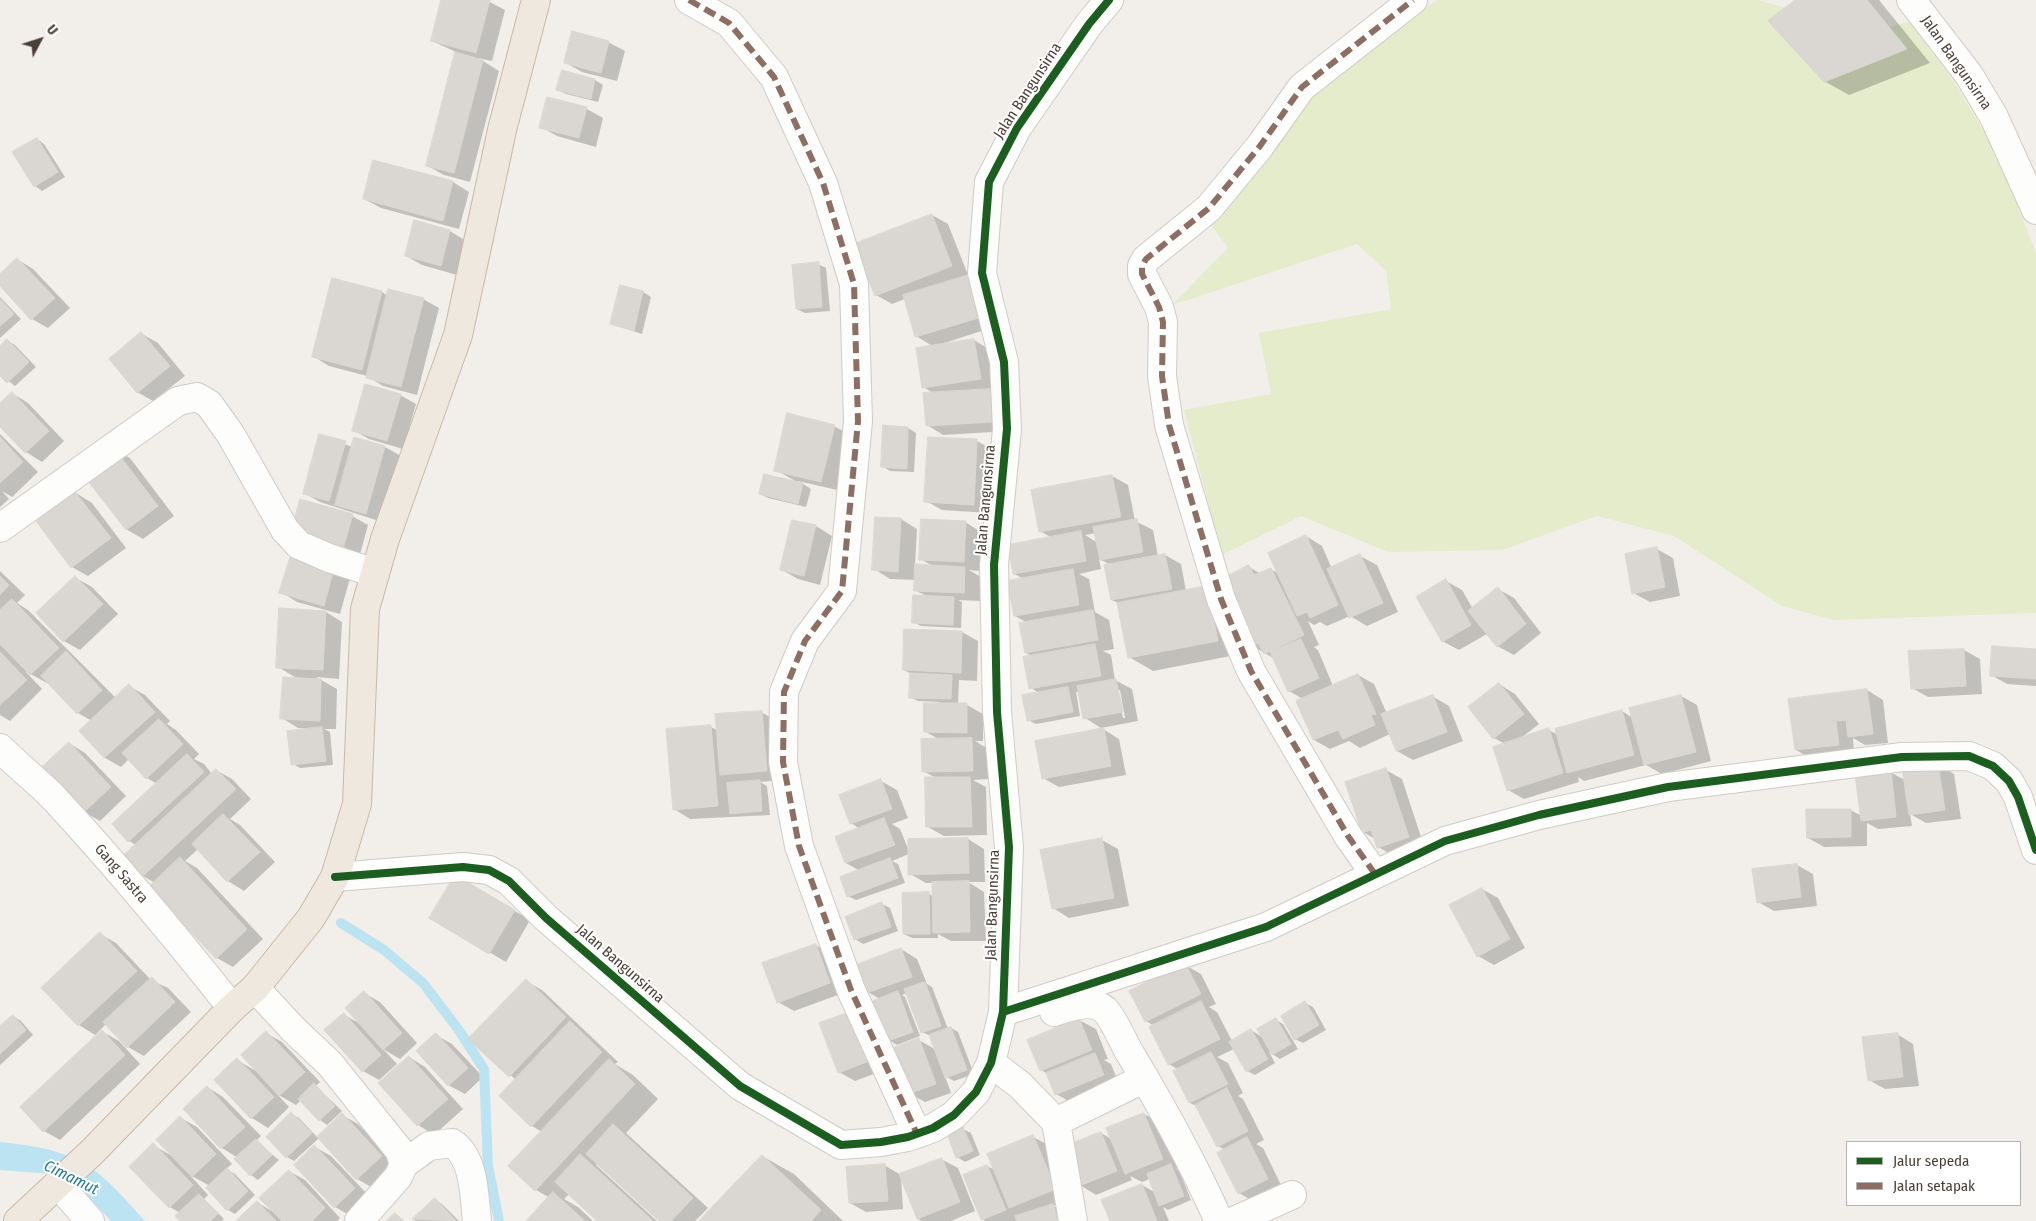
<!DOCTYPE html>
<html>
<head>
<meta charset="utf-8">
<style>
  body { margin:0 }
  #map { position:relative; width:2036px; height:1221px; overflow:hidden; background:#f2efeb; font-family:"Fira Sans Condensed",sans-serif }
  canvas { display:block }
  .legend { position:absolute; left:1846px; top:1141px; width:175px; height:65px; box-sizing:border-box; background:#fff; border:1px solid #b6b2af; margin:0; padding:6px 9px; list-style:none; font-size:15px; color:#493f36 }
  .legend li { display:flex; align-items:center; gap:10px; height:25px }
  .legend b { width:25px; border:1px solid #b6b2af }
  .north { position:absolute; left:15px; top:15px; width:50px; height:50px; -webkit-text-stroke:4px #fff; paint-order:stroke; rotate:50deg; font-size:14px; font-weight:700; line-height:20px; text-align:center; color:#493f36 }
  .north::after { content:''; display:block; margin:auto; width:18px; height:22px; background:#493f36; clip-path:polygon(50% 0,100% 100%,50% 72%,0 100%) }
</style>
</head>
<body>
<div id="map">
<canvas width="2036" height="1221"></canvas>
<ul class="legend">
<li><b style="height:6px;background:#1b5e20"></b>Jalur sepeda</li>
<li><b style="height:6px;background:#8d6e63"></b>Jalan setapak</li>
</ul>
<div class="north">U</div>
</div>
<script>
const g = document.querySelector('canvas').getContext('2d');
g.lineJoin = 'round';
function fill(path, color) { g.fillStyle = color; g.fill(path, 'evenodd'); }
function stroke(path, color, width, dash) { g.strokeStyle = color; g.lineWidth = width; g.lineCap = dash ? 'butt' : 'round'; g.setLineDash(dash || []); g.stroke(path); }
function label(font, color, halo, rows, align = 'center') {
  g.font = font + ' "Fira Sans Condensed",sans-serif'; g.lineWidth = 4; g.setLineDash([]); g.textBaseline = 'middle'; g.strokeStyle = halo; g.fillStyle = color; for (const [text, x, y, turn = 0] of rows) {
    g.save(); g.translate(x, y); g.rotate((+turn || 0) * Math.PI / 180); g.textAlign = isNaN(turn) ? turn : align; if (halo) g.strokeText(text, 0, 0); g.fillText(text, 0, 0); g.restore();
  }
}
const green = new Path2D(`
  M1438,0H1757L1794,10L1810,46L1909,22L1954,82L1996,151L2036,253V613L1834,620L1782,606L1674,536L1597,516L1502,550L1388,552L1301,516L1222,555L1184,410L1271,394L1259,333L1391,309L1386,271L1357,244L1172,305L1228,248L1208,221L1247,185L1310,99L1404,21Z`);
const water = new Path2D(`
  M0,1142C78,1150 94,1163 145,1221H111L83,1191L52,1174L0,1170Z`);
const shadow = new Path2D(`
  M443,0H486L505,10L492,61L478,58L499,71L470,182L444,175L428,166L456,52L432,41Z
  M1797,0H1879L1930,63L1849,95L1824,81Z
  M608,42L625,51L617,81L582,72L566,63Z
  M563,72L595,80L603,85L598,102L566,94L558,90Z
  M547,99L587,109L603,118L596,147L557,136L541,127Z
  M37,139L44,144L65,177L42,191L35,186Z
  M374,161L453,182L469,192L459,229L381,208L364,199Z
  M932,215L948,224L968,275H966L985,286L997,326L935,346L974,340L990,350L996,388L989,389L1007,399L1009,431L943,435L927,425L935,394L923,387L934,347L916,336L905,299L892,304L876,295Z
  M415,222L450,231L466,241L457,275L422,265L406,256Z
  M17,259L33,269L70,308L48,328L32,319L0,285V275Z
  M818,264L826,268L830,311L805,313L797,309Z
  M621,287L643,292L651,297L642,334L611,324Z
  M382,292L388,296L423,299L439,308L417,395L383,386L367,376L329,366L313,356Z
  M0,297L21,319L0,338Z
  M142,334L158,343L185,376L153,401L137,392Z
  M8,341L15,345L36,367L15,386L0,374V348Z
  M12,393L28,403L64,441L42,462L26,452L0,425V405Z
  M400,395L416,404L403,449L369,439L353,430Z
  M834,426L850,435L837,490L798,481L811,489L806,507L768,498L760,494L797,482L776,470Z
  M908,428L916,433L914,472L890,471L882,466Z
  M0,434L38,472L12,497L2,491L9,499L0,507Z
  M320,436L353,447H385L401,456L382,522L320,502L304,493Z
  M977,441L993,450L990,513L942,510L926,501Z
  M114,449L130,458L174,516L143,539L126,529Z
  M1112,476L1128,485L1135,521L1153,530L1158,556L1165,555L1181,564L1186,591L1207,588L1241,654L1153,671L1129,657L1118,603L1112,600L1111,565L1099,559L1101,569L1079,574L1089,579L1095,612L1109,620L1114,649L1103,651L1111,655L1115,680L1132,689L1138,721L1101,728L1085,718L1079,692H1076L1080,716L1036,724L1028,720L1039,693L1031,688L1034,657L1026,653L1028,623L1015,616L1024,579L1014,574L1052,538L1040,531ZM1096,533L1098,543L1085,535ZM1117,690H1120L1125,718H1123Z
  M76,493L92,503L126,548L88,576L72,567Z
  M352,516L368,525L359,558L308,543Z
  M901,519L917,529L915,566H933L920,559L965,522L981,532L980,571L969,570L981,577L980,601L958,600L962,602L961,628L921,626L913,622L928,597L915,590L916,580L890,579L874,569Z
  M793,521L816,526L832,536L820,585L798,579L782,570Z
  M1306,536L1322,546L1332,569L1360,556L1377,565L1398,612L1367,626L1350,616L1327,626L1320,622L1314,625L1308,621L1319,645L1314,647L1318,650L1333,686L1358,675L1374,684L1387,714L1432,696L1449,706L1463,741L1413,760L1397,751L1390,734L1360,748L1349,741L1330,749L1314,740L1303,699L1289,691L1275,659L1251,645L1246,614L1249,567L1261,574L1271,569L1279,574Z
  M1657,549L1673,558L1680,596L1650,602L1633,593Z
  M291,557L350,578L340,614L297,602L281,592Z
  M0,571L25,595L17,603L28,610L116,698L129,686L145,695L170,721L167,724L176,730L199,754L194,759L204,764L212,774L216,770L232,779L251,799L230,819L240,825L275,862L244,891L228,881L198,849L185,861L197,868L263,939L233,967L217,958L155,883L143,876L136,845L129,841L113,824L157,784L147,778L129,759L121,767L105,758L80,732L92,721L78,713L48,682L47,683L25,671L42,689L10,721L0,715Z
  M76,578L92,587L118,614L80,650L64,641Z
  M1446,581L1462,590L1473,609L1498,589L1514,598L1541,633L1514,655L1497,646L1487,634L1459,650L1442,641Z
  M326,612L342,622L339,679L316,677L337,689L336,729H324L330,732L333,765L300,768L293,764L306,728H298L282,718L298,679L278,667Z
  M962,632L978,641L977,681L959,680L958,705H967L983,714V741H975L988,749L989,779L973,780L986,787L987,835L944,836L928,827L936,778L923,771L940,740L926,732L940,702L918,701L910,697L911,674L904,670Z
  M1964,650L1980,659L1982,694L1928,697L1912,688Z
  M2036,650V686L2007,684L1991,675Z
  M1499,684L1515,694L1539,724L1521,738L1549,730L1558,735L1622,711L1633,718L1681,696L1697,705L1711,761L1662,774L1646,765L1584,781L1578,777L1579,782L1524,799L1508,790L1505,744L1494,738Z
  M1867,690L1883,700L1888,743L1865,745L1853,738L1854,754L1812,759L1796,750Z
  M761,712L777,721L782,780L760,782L767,786L770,815L690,819L674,809L711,727L717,730Z
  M1103,729L1119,739L1126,775L1059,787L1043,778Z
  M69,743L85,753L126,796L100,821L84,812Z
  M1938,764L1954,774L1961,819L1926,823L1910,814L1912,826L1878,829L1867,823V846L1824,847L1808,838L1850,810L1862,816L1890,772L1905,780Z
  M1386,770L1402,779L1424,846L1394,856L1378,847L1375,839L1363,832Z
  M881,781L897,790L908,818L892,824L900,829L909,851L968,839L984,849L985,882H968L984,892L986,941H951L938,934V938H912L904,934L929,894L934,897L933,883H926L910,874L909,854L892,861L898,864L905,883L856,900L848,896L860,871L846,863L860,829L851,823Z
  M1102,840L1118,849L1129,906L1069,918L1053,908Z
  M1797,865L1813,874L1817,906L1774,911L1758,902Z
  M455,876L530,920L506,962L431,918Z
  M1482,889L1498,898L1525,948L1494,965L1478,956Z
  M882,904L890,908L898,931L863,944L855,939Z
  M100,934L116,943L151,980L168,988L191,1012L144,1056L128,1047L106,1024L95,1035L79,1025L43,988Z
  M816,945L832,955L846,992L794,1011L778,1002Z
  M901,949L917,959L927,984L932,987L948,1029L951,1028L958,1032L974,1074L954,1081L945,1076L951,1093L925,1102L909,1093L919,1040L936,1050L931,1036L922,1032L907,993L902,995L905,997L920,1036L897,1045L889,1040L880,999L868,992Z
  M1185,965L1201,974L1216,1004L1209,1007L1217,1012L1232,1041L1251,1030L1262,1037L1276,1020L1283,1024L1298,1049L1280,1059L1269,1052L1275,1063L1255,1075L1247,1071L1234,1049L1217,1057L1228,1063L1243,1093L1238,1096L1243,1099L1264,1140L1256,1144L1263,1148L1283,1189L1256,1203L1239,1193L1225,1150L1218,1146L1197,1106L1190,1103L1175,1072L1179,1070L1169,1064L1154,1026L1146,1021Z
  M526,981L542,990L618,1062L615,1064L633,1075L658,1099L626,1133L708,1208L695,1221H661L598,1163L596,1165L657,1221H598L569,1194L564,1199L578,1207L593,1221H528L550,1198L536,1190L542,1132L532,1126L516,1080L470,1039Z
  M364,993L380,1002L417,1043L400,1059L383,1049L397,1064L379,1080L363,1071L326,1030L344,1015L361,1024Z
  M1305,1003L1313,1007L1326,1030L1303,1043L1295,1039Z
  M13,1016L21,1021L33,1035L0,1065V1028Z
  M1079,1020L1096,1029L1108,1059L1104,1060L1111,1064L1119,1084L1072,1103L1056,1094L1048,1074L1041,1070Z
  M821,1024L887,1069L855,1081L839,1072Z
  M103,1032L119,1041L140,1064L60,1140L44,1131Z
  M266,1033L282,1042L320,1082L316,1086L342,1111L327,1125L320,1120L301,1100L296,1105L277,1094L289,1107L268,1128L252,1118L237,1060L256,1071Z
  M1897,1034L1913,1044L1919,1086L1885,1089L1869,1080Z
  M436,1035L452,1044L483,1077L465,1094L448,1085Z
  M409,1057L425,1067L463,1109L434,1135L418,1125L380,1083Z
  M207,1087L223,1097L261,1136L256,1141L279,1160L258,1180L251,1175L236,1159L238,1158L222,1148L184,1109Z
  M292,1114L299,1118L318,1138L342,1115L358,1124L397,1165L373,1188L357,1179L319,1138L294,1161L287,1157Z
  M1144,1114L1160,1123L1178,1168L1176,1169L1179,1170L1191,1200L1168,1210L1163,1207L1169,1221H1111L1142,1185L1156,1193L1150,1179L1142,1182L1130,1176L1132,1180L1096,1195L1080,1185L1101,1133L1113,1140Z
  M181,1118L197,1127L232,1164L226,1169L235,1174L255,1195L235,1214L228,1210L210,1186L190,1175L208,1195L204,1199L224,1219L222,1221H181L180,1213L170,1207L153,1145L172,1156Z
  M963,1129L971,1133L980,1155L965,1162L957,1157Z
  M1033,1137L1050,1146L1071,1198L1053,1206L1061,1210L1064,1221H985L982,1219L987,1166L995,1170Z
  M315,1147L331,1156L371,1198L351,1216L335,1207L295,1165Z
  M762,1156L794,1174L843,1221H701Z
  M941,1159L958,1168L975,1211L951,1221H922L918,1219L901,1178L903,1209L866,1212L850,1203L884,1165L901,1175Z
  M289,1171L305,1180L340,1218L337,1221H237L257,1202L273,1212Z
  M435,1200L442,1204L459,1221H415L414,1219Z`);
const stream = new Path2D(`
  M341,923L384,950L423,983L458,1029L484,1069L488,1166L499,1221`);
const building = new Path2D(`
  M441,0H490L476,53L431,41Z
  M1795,0H1867L1907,49L1824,82L1768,21Z
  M572,31L609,41L601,73L564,63Z
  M455,52L483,60L454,173L426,166Z
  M562,70L595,79L591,99L556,90Z
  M547,97L587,107L579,138L539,128Z
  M37,138L58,172L34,187L12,152Z
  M373,160L453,181L443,221L363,199Z
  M932,214L952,266L875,296L854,244Z
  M414,220L450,230L441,266L405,256Z
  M17,258L55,298L31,320L0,286V274Z
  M819,262L822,307L796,309L792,265Z
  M969,275L982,317L915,337L903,295Z
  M332,278L382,291L362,370L312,357Z
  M620,285L643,291L634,331L610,324Z
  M388,289L424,298L401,387L366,378Z
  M0,299L14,314L0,326Z
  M141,332L170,366L137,393L109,359Z
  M7,339L29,362L7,383L0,376V346Z
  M974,339L981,379L922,388L916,348Z
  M365,384L401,394L387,441L352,431Z
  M991,389L993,422L926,426L923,393Z
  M12,392L49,431L25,453L0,427V403Z
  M787,413L835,425L821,482L774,471Z
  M883,425L908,427L907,469L881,467Z
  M319,434L346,441L329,501L303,494Z
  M0,437L23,462L0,483Z
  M354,437L385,446L366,514L335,505Z
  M928,437L977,439L974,505L924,502Z
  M114,448L158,506L126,530L81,472Z
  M764,474L803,483L798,504L759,494Z
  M1112,475L1121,517L1039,532L1031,490Z
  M75,492L111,538L71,568L36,521Z
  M300,499L353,514L343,549L291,534Z
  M875,517L901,518L898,572L872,570Z
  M921,519L966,521L964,562L919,560Z
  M1137,519L1143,552L1100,560L1093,527Z
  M792,520L816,525L804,576L780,570Z
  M1081,531L1086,561L1013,574L1008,545Z
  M1306,535L1338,605L1310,618L1307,612L1297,616L1268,553Z
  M1657,547L1665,587L1632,594L1625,554Z
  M1165,554L1172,589L1111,600L1104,565Z
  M1360,554L1383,603L1349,618L1327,569Z
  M291,555L334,568L324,606L279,593Z
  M915,564L965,567L964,593L914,591Z
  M1249,565L1254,575L1271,568L1304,635L1264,654L1258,643L1250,646L1236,617L1244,613L1226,577Z
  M1073,569L1079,605L1014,616L1007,581Z
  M0,576L9,585L0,595Z
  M75,576L103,604L63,642L36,613Z
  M1446,579L1471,625L1442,642L1416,597Z
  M1207,586L1218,641L1128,658L1117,603Z
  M1498,587L1526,624L1497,647L1468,611Z
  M913,595L954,597L953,625L912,623Z
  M12,599L59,648L30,675L0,644V610Z
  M279,608L326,611L323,670L276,668Z
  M1093,610L1098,640L1025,653L1019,623Z
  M904,629L962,631L961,673L903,670Z
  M1301,639L1319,678L1288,692L1270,652Z
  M1095,644L1101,676L1029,689L1023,657Z
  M1992,646L2036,649V679L1990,676Z
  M1964,649L1966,686L1911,689L1908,651Z
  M66,651L102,690L77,714L41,676Z
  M0,652L27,680L0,705Z
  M910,673L952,675L951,699L909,698Z
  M1358,674L1376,714L1371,715L1375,725L1343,739L1338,730L1313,740L1296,701Z
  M283,677L321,679L320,721L280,719Z
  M1116,679L1123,712L1083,719L1077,686Z
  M1499,683L1524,714L1493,739L1468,707Z
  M129,684L155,712L104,758L79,731Z
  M1068,687L1073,712L1027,721L1022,695Z
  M1867,689L1873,734L1848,737L1846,720L1836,721L1839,745L1795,750L1788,699Z
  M1433,695L1447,732L1396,751L1381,714Z
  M1681,695L1696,752L1644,765L1629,708Z
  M924,703H967V733L924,732Z
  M1622,710L1634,755L1567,773L1555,729Z
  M762,711L767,771L720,775L715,714Z
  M159,719L183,744L146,779L122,753Z
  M711,725L718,806L673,810L666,729Z
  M322,727L326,761L291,765L287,731Z
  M1104,728L1111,766L1042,779L1035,741Z
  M1549,728L1563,773L1507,791L1493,747Z
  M972,738L973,771L922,772L921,739Z
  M69,742L111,787L83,813L41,768Z
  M187,754L204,772L128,842L112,824Z
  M1938,763L1945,810L1909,815L1902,768Z
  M1386,768L1409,837L1377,848L1371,830L1362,833L1345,782Z
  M216,769L236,789L142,877L123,856Z
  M1891,770L1896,817L1861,821L1855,775Z
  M925,777H970L972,827H926Z
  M881,779L892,809L850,824L839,795Z
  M760,780L762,811L730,814L727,783Z
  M1806,809H1851V837L1807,838Z
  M223,814L260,852L227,882L192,844Z
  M884,818L895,845L845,863L835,837Z
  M968,838L969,873L908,875V839Z
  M1102,838L1114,898L1052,909L1040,850Z
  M180,857L247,929L216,959L149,887Z
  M890,858L898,878L847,897L840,877Z
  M1797,864L1801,897L1757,903L1752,869Z
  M455,875L515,910L489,954L429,918Z
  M969,881L970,932L933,933L932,882Z
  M1482,888L1510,939L1477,957L1449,905Z
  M929,892L930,934H903L902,893Z
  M882,902L891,927L854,940L845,917Z
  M100,932L137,971L78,1026L41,988Z
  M816,944L830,983L777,1003L762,963Z
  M901,948L912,977L866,993L856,965Z
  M1185,963L1201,994L1145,1022L1129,991Z
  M152,977L175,1002L127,1048L103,1022Z
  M526,979L566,1017L509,1077L468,1039Z
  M925,982L941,1026L921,1033L904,989Z
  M364,991L402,1033L383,1050L345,1008Z
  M898,991L913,1032L888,1041L873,1001Z
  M1201,1001L1220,1039L1168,1065L1149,1027Z
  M1305,1001L1319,1025L1294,1040L1281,1016Z
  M853,1011L872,1060L838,1073L819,1023Z
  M344,1013L381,1055L362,1072L324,1030Z
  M13,1015L26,1030L0,1054V1026Z
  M1079,1018L1092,1050L1040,1071L1027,1040Z
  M1276,1018L1291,1044L1272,1055L1257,1029Z
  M570,1021L602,1052L531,1127L499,1096Z
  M951,1027L967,1070L945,1078L929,1035Z
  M1251,1029L1268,1059L1246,1072L1229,1042Z
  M102,1030L125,1055L43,1132L20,1107Z
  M266,1031L305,1072L279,1096L241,1055Z
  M436,1033L468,1068L448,1086L416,1051Z
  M1898,1033L1903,1077L1868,1081L1862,1037Z
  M919,1038L936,1084L908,1094L891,1049Z
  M1211,1052L1228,1084L1189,1103L1173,1071Z
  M1095,1053L1104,1075L1055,1095L1046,1073Z
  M409,1056L448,1099L417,1126L378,1083Z
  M237,1058L274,1097L251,1119L214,1080Z
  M609,1059L635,1084L535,1191L508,1166Z
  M314,1083L335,1106L319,1121L298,1099Z
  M207,1086L245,1127L221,1149L183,1109Z
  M1227,1088L1248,1131L1217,1147L1195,1105Z
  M291,1112L312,1133L286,1158L266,1137Z
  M342,1113L382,1156L356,1180L317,1137Z
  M1144,1113L1163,1159L1125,1174L1106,1128Z
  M180,1116L216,1154L192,1177L156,1140Z
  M613,1124L693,1198L671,1221H659L586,1154Z
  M963,1127L973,1151L956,1158L947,1134Z
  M1101,1132L1117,1171L1079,1186L1063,1147Z
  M1033,1135L1056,1189L1009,1208L987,1154Z
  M1247,1137L1268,1179L1238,1194L1217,1153Z
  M256,1139L272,1155L250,1176L234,1159Z
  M153,1143L193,1185L169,1208L129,1167Z
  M314,1145L355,1188L334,1208L294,1165Z
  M580,1154L653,1221H597L555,1182Z
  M762,1155L821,1210L811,1221H699Z
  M942,1158L960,1202L917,1219L899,1174Z
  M885,1164L888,1201L849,1203L846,1167Z
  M1171,1164L1184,1196L1159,1206L1147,1174Z
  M987,1165L1006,1210L981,1220L963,1175Z
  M227,1168L248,1191L227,1211L206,1188Z
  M289,1170L325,1208L312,1221H282L259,1198Z
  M1142,1184L1157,1221H1110L1101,1200Z
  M553,1192L585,1221H526Z
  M199,1194L218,1214L210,1221H180L175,1216Z
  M435,1198L456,1221L412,1219Z
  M257,1201L276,1221H236Z
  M1053,1204L1058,1221H1017L1015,1216Z
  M395,1213L404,1221H386Z`);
const minor = new Path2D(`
  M689,0L729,23L774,77L823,183L854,284L858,421L842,591L805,641L784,692L783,762L799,846L851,990L917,1134
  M1911,0L1969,75L1994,117L2036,210
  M0,528L178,401L197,397L209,404L231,435L285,530L299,545L329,558L375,573
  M0,748C17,765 36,780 53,797C116,865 175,936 232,1008
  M1375,874L1348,836L1251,671L1221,599L1169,425L1162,376L1163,322L1159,307L1142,274V266L1146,259L1209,208L1260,146L1302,87L1413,0
  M335,877L463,867L489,870L509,881L546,918L740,1086L841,1145L881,1142L908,1137L933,1128L954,1115L976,1092L991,1063L1003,1012L1009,847L997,712L994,565L1007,429L1004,362L982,273L989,182L1017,128L1089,24L1109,0
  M255,988L293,1029L330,1064L399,1150L404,1164
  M1003,1012L1266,927L1445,841L1539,815L1668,787L1902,757L1969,756L1993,766L2009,781L2018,797L2036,850
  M1054,1012C1068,1007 1092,998 1105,1010C1113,1018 1122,1039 1128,1050C1161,1105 1193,1162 1219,1221
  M991,1063L1020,1085L1056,1122L1073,1221
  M1056,1122L1145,1078
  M58,1184L90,1221
  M359,1221L398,1177L404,1164L429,1146L452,1143C475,1158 474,1196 477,1221
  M1234,1221L1292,1195`);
const trunk = new Path2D(`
  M18,1221L92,1152L232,1008L255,988L311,918L335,877L357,804L365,609L385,539L458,335L502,130L536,0`);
const quiet = new Path2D(`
  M689,0L729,23L774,77L823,183L854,284L858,421L842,591L805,641L784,692L783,762L799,846L851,990L917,1134
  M1375,874L1348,836L1251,671L1221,599L1169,425L1162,376L1163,322L1159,307L1142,274V266L1146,259L1209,208L1260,146L1302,87L1413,0`);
const cycleway = new Path2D(`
  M335,877L463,867L489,870L509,881L546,918L740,1086L841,1145L881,1142L908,1137L933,1128L954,1115L976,1092L991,1063L1003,1012L1009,847L997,712L994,565L1007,429L1004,362L982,273L989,182L1017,128L1089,24L1109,0
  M1003,1012L1266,927L1445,841L1539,815L1668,787L1902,757L1969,756L1993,766L2009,781L2018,797L2036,850`);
const streetNames = [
  ["Jalan Bangunsirna",1956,63,55],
  ["Jalan Bangunsirna",1028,91,-57],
  ["Jalan Bangunsirna",986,500,-85],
  ["Gang Sastra",121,874,49],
  ["Jalan Bangunsirna",993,905,-88],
  ["Jalan Bangunsirna",620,964,41]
];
const waterNames = [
  ["Cimamut",71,1178,26]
];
fill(green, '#e4eccb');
fill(water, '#bbe3f1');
fill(shadow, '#0003');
stroke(stream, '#bbe3f1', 10);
fill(building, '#dad6d2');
stroke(building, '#dad6d1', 1);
stroke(minor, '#cfcbc7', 30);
stroke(trunk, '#cab7a6', 30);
stroke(minor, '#fdfdfc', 28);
stroke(trunk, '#efe8de', 28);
stroke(quiet, '#8d6e63', 6, [12, 6]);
stroke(cycleway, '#1b5e20', 8);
label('15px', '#493f36', '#fff', streetNames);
label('italic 16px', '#257998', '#fff', waterNames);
</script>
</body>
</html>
